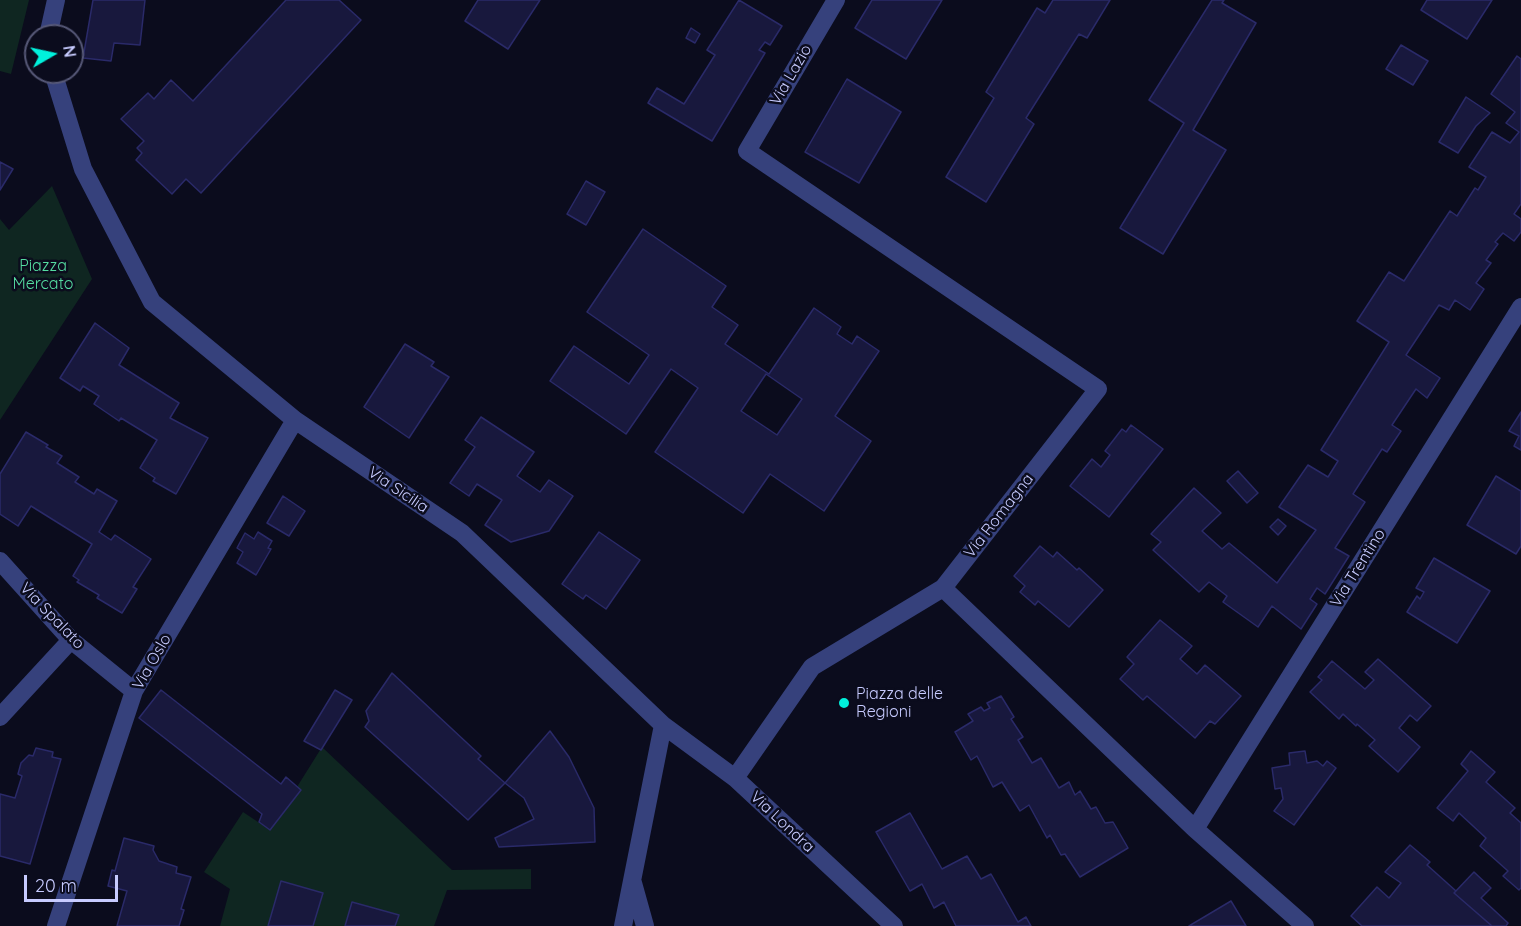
<!DOCTYPE html>
<html>
<head>
<meta charset="utf-8">
<style>
  body { margin:0 }
  #map { position:relative; width:1521px; height:926px; overflow:hidden; background:#0b0c1d; font-family:Quicksand,sans-serif }
  canvas { display:block }
  .north { position:absolute; left:24px; top:24px; width:60px; height:60px; box-sizing:border-box; background:#0b0c1d; border:2px solid #565877; border-radius:50%; rotate:81deg; font-size:16px; font-weight:700; line-height:24px; text-align:center; color:#c7cbff }
  .north::after { content:''; display:block; margin:auto; width:21px; height:27px; background:#01f1dc; clip-path:polygon(50% 0,100% 100%,50% 72%,0 100%) }
  .scale { position:absolute; left:24px; top:875px; width:94px; height:27px; box-sizing:border-box; border:3px solid #c7cbff; border-top:0; padding-left:8px; font-size:18px; line-height:21px; white-space:nowrap; color:#c7cbff; -webkit-text-stroke:4px #0b0c1d; paint-order:stroke }
</style>
</head>
<body>
<div id="map">
<canvas width="1521" height="926"></canvas>
<div class="north">N</div>
<div class="scale">20 m</div>
</div>
<script>
const g = document.querySelector('canvas').getContext('2d');
g.lineJoin = 'round';
function fill(path, color) { g.fillStyle = color; g.fill(path, 'evenodd'); }
function stroke(path, color, width, dash) { g.strokeStyle = color; g.lineWidth = width; g.lineCap = dash ? 'butt' : 'round'; g.setLineDash(dash || []); g.stroke(path); }
function label(font, color, halo, rows, align = 'center') {
  g.font = font + ' Quicksand,sans-serif'; g.lineWidth = 5; g.setLineDash([]); g.textBaseline = 'middle'; g.strokeStyle = halo; g.fillStyle = color; for (const [text, x, y, turn = 0] of rows) {
    g.save(); g.translate(x, y); g.rotate((+turn || 0) * Math.PI / 180); g.textAlign = isNaN(turn) ? turn : align; if (halo) g.strokeText(text, 0, 0); g.fillText(text, 0, 0); g.restore();
  }
}
const green = new Path2D(`
  M0,0H29L11,74L0,71Z
  M52,186L92,279L0,420V219L9,230Z
  M322,747L452,870L531,869V889L447,890L434,926H220L230,889L204,872L243,812L270,830Z`);
const building = new Path2D(`
  M93,0H145L140,45L114,43L111,61L83,58Z
  M286,0H339L361,20L201,193L186,179L172,194L136,160L142,153L137,148L144,141L121,119L148,93L154,99L171,80L193,101Z
  M478,0H540L508,49L465,21Z
  M739,0L782,26L770,45L765,42L759,50L765,53L712,141L648,103L657,88L684,104L715,55L707,50Z
  M872,0H942L906,59L855,28Z
  M1053,0H1110L1087,38L1079,34L1026,118L1034,124L986,202L946,177L994,98L986,92L1037,8L1045,13Z
  M1212,0H1224L1222,3L1256,23L1193,130L1226,150L1163,254L1120,228L1184,123L1149,100Z
  M1427,0H1492L1467,39L1421,10Z
  M691,28L700,34L695,43L686,38Z
  M1401,45L1428,61L1413,85L1386,69Z
  M1517,56L1521,59V204L1514,214L1521,219V232L1514,241L1503,233L1495,242L1498,244L1486,260L1491,263L1476,283L1484,289L1470,310L1455,300L1449,310L1439,305L1406,355L1440,378L1427,398L1416,389L1392,425L1401,431L1387,452L1382,449L1353,494L1365,502L1335,548L1349,556L1325,594L1317,588L1310,599L1317,604L1301,629L1272,606L1258,627L1223,602L1227,596L1209,582L1199,592L1153,550L1161,542L1151,534L1194,488L1221,513L1202,531L1222,549L1229,543L1277,583L1316,530L1279,507L1308,465L1328,477L1338,461L1321,450L1389,342L1357,321L1389,272L1404,281L1450,211L1457,216L1475,188L1478,190L1486,177L1469,167L1492,132L1510,143L1519,132L1506,123L1515,112L1491,94Z
  M847,79L901,112L859,183L805,152Z
  M1466,97L1490,113L1476,126L1458,153L1439,142Z
  M0,162L13,169L0,190Z
  M586,181L605,192L586,225L567,214Z
  M643,229L726,286L712,307L738,325L725,344L769,374L814,308L841,327L837,334L852,344L857,336L879,351L835,416L871,441L824,511L770,474L743,513L655,452L698,388L671,369L626,434L550,381L574,346L629,384L649,355L587,312ZM766,374L802,399L777,435L741,411Z
  M95,323L129,348L119,365L179,403L170,418L208,438L176,494L153,481L155,478L140,468L157,440L121,418L119,421L94,404L99,396L83,386L80,391L60,378Z
  M405,344L434,362L431,366L449,377L409,438L364,407Z
  M1521,412V450L1514,446L1519,436L1509,431Z
  M481,417L534,452L517,476L540,492L549,480L573,496L549,531L511,542L485,525L502,500L477,484L469,496L450,483L475,447L465,440Z
  M1131,425L1163,449L1109,517L1070,486L1092,459L1101,467L1110,455L1105,451L1122,429L1126,432Z
  M26,432L48,445L46,447L62,456L57,463L79,477L75,482L94,494L97,489L117,501L99,532L111,540L115,535L151,559L133,587L137,589L122,613L97,598L99,595L77,582L79,580L73,576L92,544L31,506L18,526L0,514V474Z
  M1238,471L1258,493L1247,503L1227,481Z
  M1496,476L1521,491V546L1516,554L1467,525Z
  M283,496L305,511L289,536L267,523Z
  M1278,519L1286,526L1278,535L1270,527Z
  M258,532L272,541L268,548L271,549L256,575L237,563L243,552L237,548L245,533L254,539Z
  M599,532L640,560L606,609L586,595L583,599L562,584Z
  M1040,546L1053,557L1057,552L1077,570L1079,568L1103,590L1069,627L1038,601L1035,605L1020,592L1025,586L1014,576Z
  M1434,558L1490,591L1457,643L1407,612L1417,596L1420,599L1424,592L1416,588Z
  M1160,620L1192,646L1180,659L1197,674L1205,665L1241,696L1215,724L1210,721L1195,738L1147,696L1143,700L1120,679L1134,664L1127,657Z
  M1378,659L1431,706L1417,721L1410,715L1399,728L1420,747L1398,772L1369,746L1375,740L1357,724L1356,726L1343,714L1339,719L1310,692L1322,680L1318,677L1332,661L1365,689L1374,680L1365,672Z
  M392,673L481,756L478,759L505,783L468,820L365,727L369,721L366,711Z
  M161,690L281,784L286,777L301,790L270,830L259,822L262,814L139,718Z
  M335,690L352,700L321,750L304,741Z
  M1001,696L1014,717L1011,719L1023,737L1018,740L1032,763L1041,758L1059,788L1069,782L1075,795L1080,791L1091,809L1096,807L1105,823L1113,822L1128,848L1080,877L1065,854L1061,855L1050,835L1047,838L1029,805L1020,811L1002,782L993,787L977,756L971,760L955,732L973,721L968,714L981,707L984,711L990,708L987,703Z
  M550,731L569,757L594,808L595,842L499,847L495,838L534,819L524,798L505,783Z
  M36,748L53,752L52,757L61,759L30,864L0,856V794L15,798L22,776L18,774L21,763L29,755L33,756Z
  M1305,751L1307,763L1317,761L1323,766L1327,761L1336,768L1294,825L1274,811L1283,799L1281,788L1275,789L1272,768L1290,765L1289,753Z
  M1471,751L1495,772L1486,782L1515,808L1510,813L1521,823V888L1519,890L1503,876L1508,871L1480,846L1486,838L1459,813L1453,821L1437,808L1468,771L1461,764Z
  M910,813L942,869L967,856L981,879L991,874L1018,922L1026,917L1031,926H956L944,902L934,908L922,884L910,891L876,832Z
  M124,838L154,846L153,850L159,861L177,867L176,873L191,877L181,909L184,910L179,926H117L127,891L108,886L112,870L115,871Z
  M1410,845L1430,862L1427,865L1456,891L1454,893L1492,926H1362L1351,916L1377,887L1389,898L1401,883L1385,872Z
  M1474,872L1491,888L1481,898L1508,923L1506,926H1492L1454,893Z
  M281,881L323,893L313,926H268Z
  M1231,901L1246,926H1189Z
  M352,902L399,915L395,926H345Z`);
const minor = new Path2D(`
  M48,36L56,0
  M53,72L83,169L152,302L295,420L462,533L663,725L735,778L894,926
  M0,561L71,640L134,691
  M943,588L1195,829L1305,926
  M0,717L71,640
  M735,778L812,667L943,588L1098,389L747,151L836,0
  M1195,829L1521,307
  M633,883L645,926
  M56,926L134,691L295,420
  M623,926L663,725`);
const markers = [
  [844,703,6,"#01f1dc"]
];
const streetNames = [
  ["Via Lazio",791,75,-60],
  ["Via Sicilia",398,490,34],
  ["Via Romagna",999,516,-52],
  ["Via Trentino",1358,568,-58],
  ["Via Spalato",52,616,46],
  ["Via Oslo",152,662,-60],
  ["Via Londra",782,822,43]
];
const parkNames = [
  ["Piazza",43,266],
  ["Mercato",43,284]
];
const poiNames = [
  ["Piazza delle",856,694],
  ["Regioni",856,712]
];
fill(green, '#0f2621');
fill(building, '#18183d');
stroke(building, '#2a2a69', 1.5);
stroke(minor, '#36417c', 18);
for (const [x, y, r, color] of markers) { const dot = new Path2D(); dot.arc(x, y, r, 0, 2 * Math.PI); g.fillStyle = color; g.fill(dot); stroke(dot, '#0b0c1d', 2); }
label('16px', '#c7cbff', '#0b0c1d', streetNames);
label('16px', '#55dda1', '#0b0c1d', parkNames);
label('16px', '#c7cbff', '#0b0c1d', poiNames, 'left');
</script>
</body>
</html>
